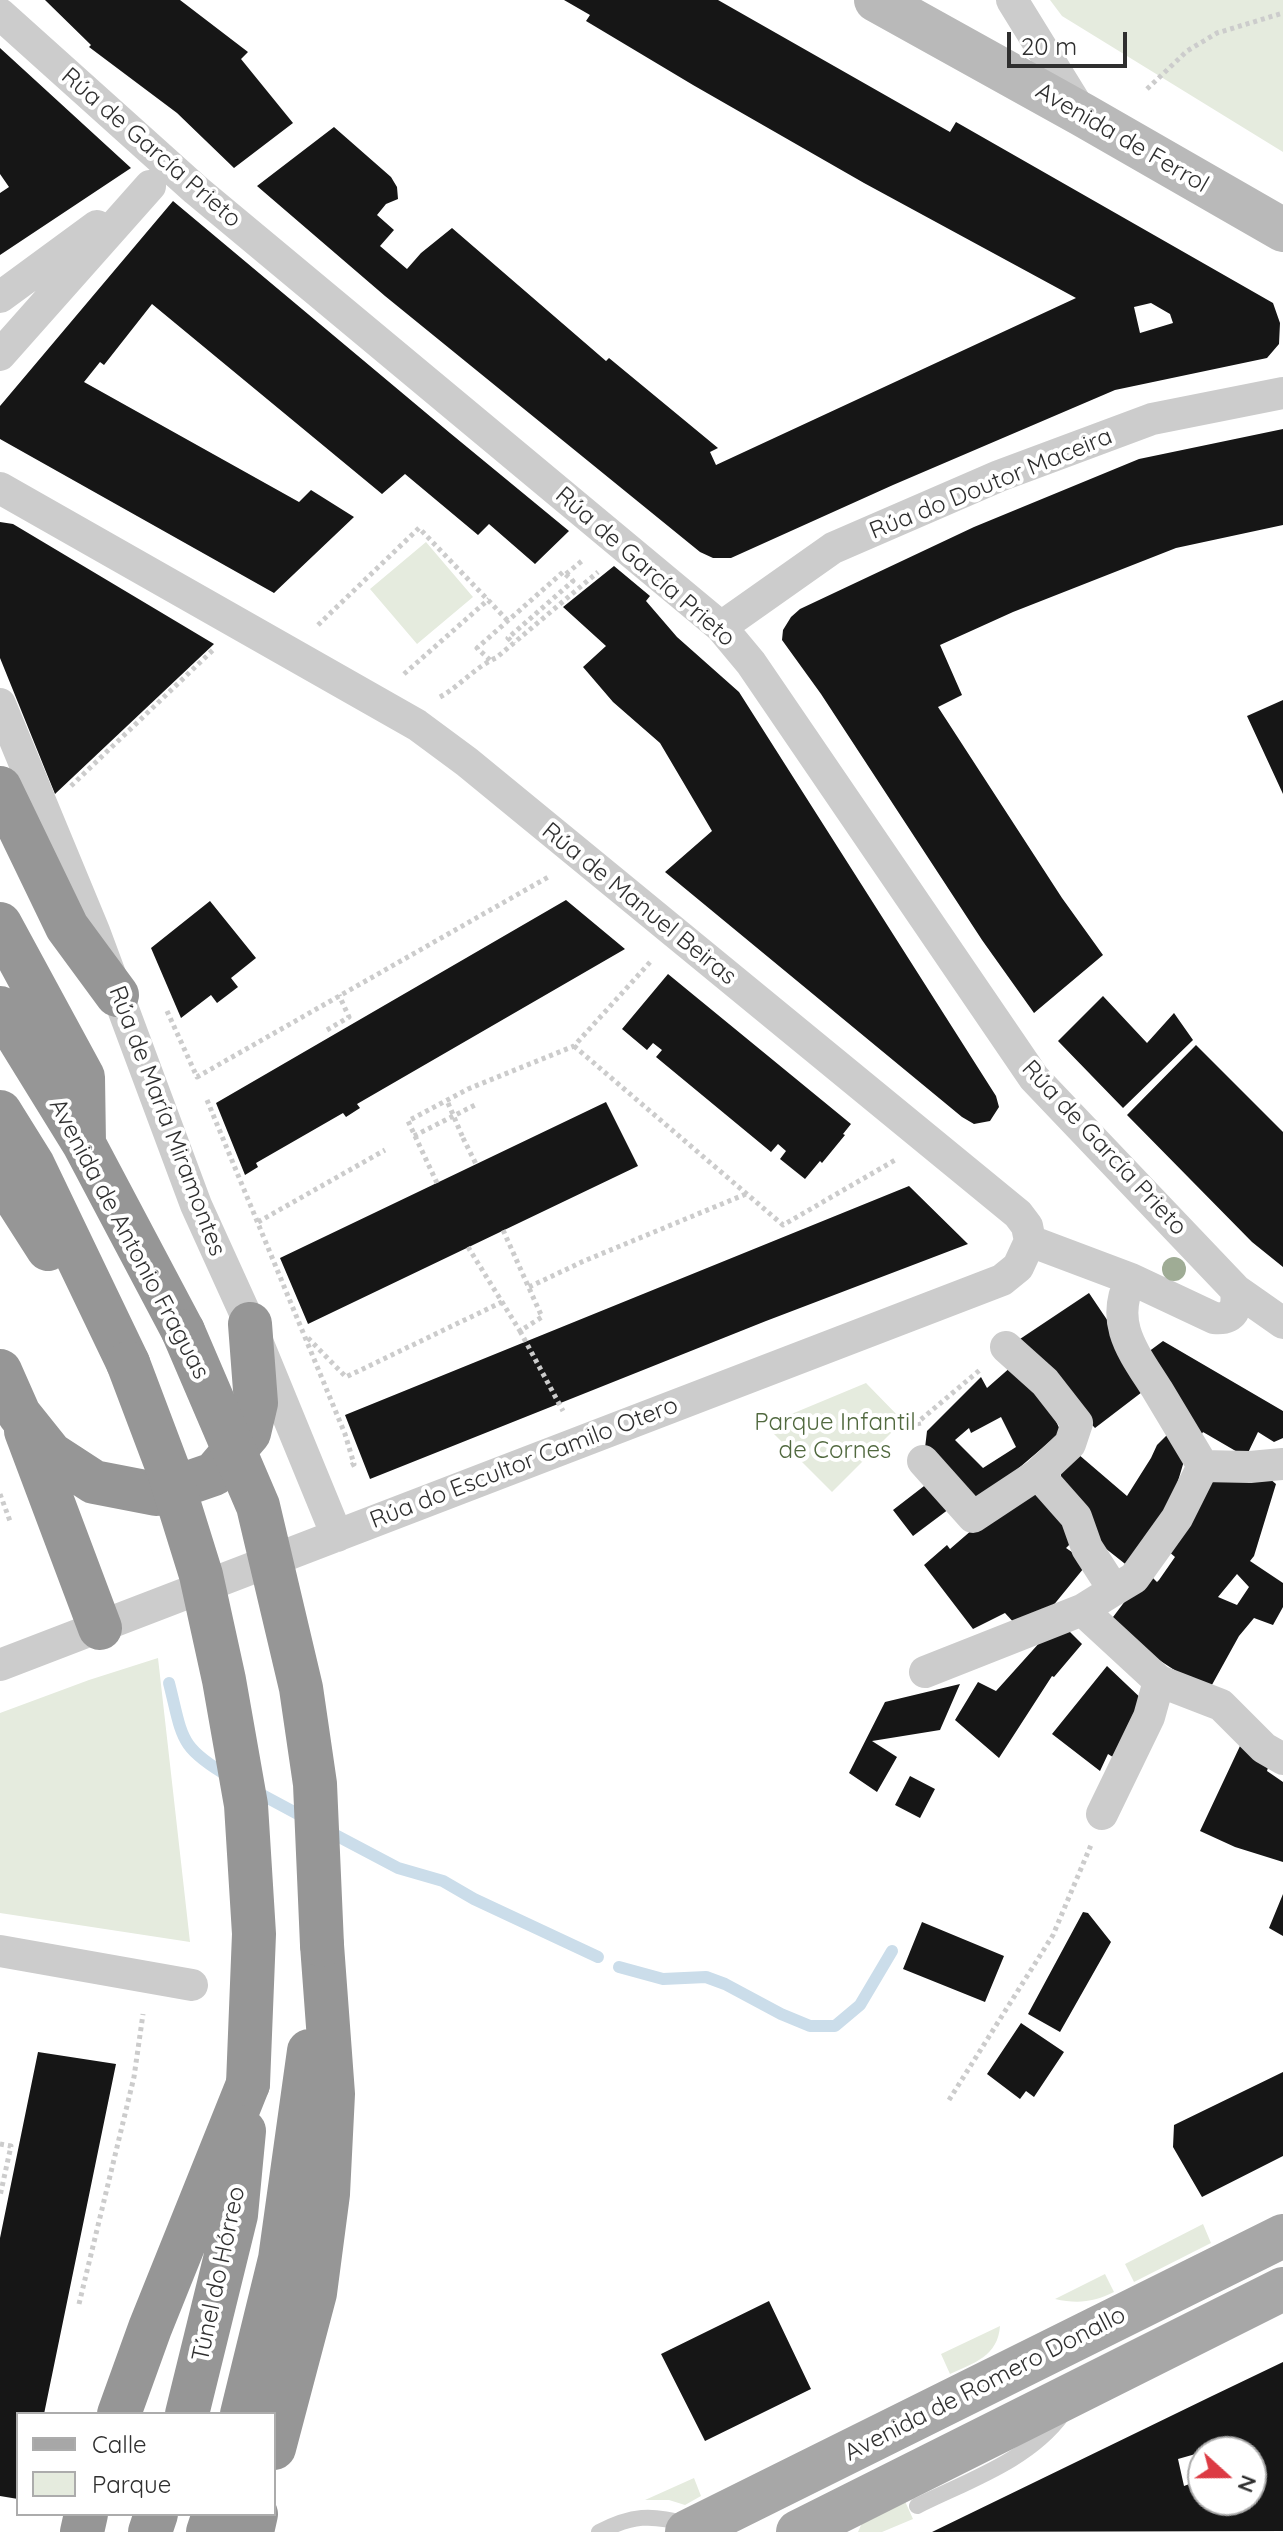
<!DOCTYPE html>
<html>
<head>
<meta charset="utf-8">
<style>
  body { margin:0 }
  #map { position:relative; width:1283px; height:2532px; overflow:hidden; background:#fff; font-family:Quicksand,sans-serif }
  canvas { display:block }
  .legend { position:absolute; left:16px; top:2412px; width:260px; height:104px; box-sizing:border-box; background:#fff; border:2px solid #acacac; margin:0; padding:10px 14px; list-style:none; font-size:24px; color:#2f2f2f }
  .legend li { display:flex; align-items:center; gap:16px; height:40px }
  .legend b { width:40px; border:2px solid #acacac }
  .north { position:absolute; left:1187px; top:2436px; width:80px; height:80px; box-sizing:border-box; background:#fff; border:2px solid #acacac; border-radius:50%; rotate:111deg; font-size:22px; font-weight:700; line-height:32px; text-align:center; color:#2f2f2f }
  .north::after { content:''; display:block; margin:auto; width:28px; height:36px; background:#dc3b44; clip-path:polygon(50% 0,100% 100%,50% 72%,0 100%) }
  .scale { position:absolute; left:1007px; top:32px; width:120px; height:36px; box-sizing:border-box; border:4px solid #2f2f2f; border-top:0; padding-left:10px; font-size:24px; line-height:28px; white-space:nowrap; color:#2f2f2f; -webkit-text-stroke:6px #fff; paint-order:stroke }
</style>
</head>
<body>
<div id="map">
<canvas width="1283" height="2532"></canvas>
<ul class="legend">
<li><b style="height:10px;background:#a7a7a7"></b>Calle</li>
<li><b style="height:22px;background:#e5ebde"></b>Parque</li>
</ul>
<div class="north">N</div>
<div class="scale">20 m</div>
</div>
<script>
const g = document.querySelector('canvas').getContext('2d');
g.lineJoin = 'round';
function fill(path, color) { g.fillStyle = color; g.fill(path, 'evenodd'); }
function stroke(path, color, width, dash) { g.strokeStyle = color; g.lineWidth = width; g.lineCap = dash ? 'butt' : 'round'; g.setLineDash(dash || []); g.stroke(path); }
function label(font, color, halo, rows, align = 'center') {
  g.font = font + ' Quicksand,sans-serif'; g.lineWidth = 8; g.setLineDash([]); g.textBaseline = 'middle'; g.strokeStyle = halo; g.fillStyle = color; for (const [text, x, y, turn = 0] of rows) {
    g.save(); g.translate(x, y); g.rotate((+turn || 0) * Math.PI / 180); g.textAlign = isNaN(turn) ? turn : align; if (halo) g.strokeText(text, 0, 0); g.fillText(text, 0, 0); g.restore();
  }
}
const green = new Path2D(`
  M1050,0H1283V152L1062,16Z
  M426,542L473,597L417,644L370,589Z
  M866,1383L903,1421L832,1492L765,1425Z
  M158,1658L190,1942L0,1913V1713L89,1680Z
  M1203,2224L1211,2243L1134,2282L1125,2264Z
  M1105,2274L1114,2292C1094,2302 1078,2304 1055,2299Z
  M1000,2326C998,2356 974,2363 950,2374L941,2354Z
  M694,2478L701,2496L685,2505L669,2500H645Z
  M904,2499L913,2519L882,2532H858L862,2523Z`);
const stream = new Path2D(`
  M169,1683C183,1738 178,1747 230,1777
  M253,1790L307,1819
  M326,1830L398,1868L443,1881L474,1899L598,1957
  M619,1967L663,1979L706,1977L725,1984L781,2014L810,2026H835L860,2005L892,1951`);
const building = new Path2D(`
  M45,0H180L248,52L241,59L293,123L234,168L177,113L89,47L91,45Z
  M564,0H718L950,132L956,122L1273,303L1280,323L1279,344L1267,358L1115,390L893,485L731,558H713L700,552L385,296L257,186L334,127L391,177L397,187L398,199L386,204L377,215L394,230L380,246L407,269L421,253L452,228L606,361L609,358L718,448L710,452L716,465L1076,298L864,183L693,85L586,21L590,15ZM1151,303L1170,314L1173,323L1140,333L1134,307Z
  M0,48L131,168L0,255V193L9,187L0,174Z
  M173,201L450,433L569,531L535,564L489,524L478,535L405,474L382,494L152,304L104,365L100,362L84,382L299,502L311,490L354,517L274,593L0,439V406Z
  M1283,429V525L1176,548L1013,612L940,645L962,695L938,707L1062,898L1103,955L1034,1013L982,940L821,694L782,640L783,630L791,617L800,609L974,527L1139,459Z
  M0,522L13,524L214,644L55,794L0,658Z
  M614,566L650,596L646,601L677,637L739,692L996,1096L999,1107L990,1121L974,1124L962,1117L665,872L712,831L660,743L613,702L583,667L606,646L563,607Z
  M1283,700V794L1247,716Z
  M566,900L625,949L357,1104L360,1108L346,1117L343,1113L256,1163L258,1167L245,1175L216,1103Z
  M210,901L256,958L231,978L238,987L217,1003L211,995L181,1018L151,948Z
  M668,974L851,1124L843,1134L845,1135L822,1163L820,1161L805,1179L780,1159L786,1151L778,1144L771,1152L656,1057L662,1050L653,1043L647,1050L622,1029Z
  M1103,996L1147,1043L1174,1013L1193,1040L1123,1108L1058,1041Z
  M1196,1045L1283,1132V1267L1252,1242L1127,1115Z
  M606,1102L638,1166L308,1324L280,1258Z
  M909,1186L968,1244L766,1321L370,1479L345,1415Z
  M1089,1293L1126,1348L1146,1389L1095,1428L1014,1343Z
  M1163,1341L1283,1411V1438L1274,1442L1258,1432L1246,1457L1203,1432L1195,1445L1140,1358Z
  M1012,1366L1039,1384L1061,1432L978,1503L925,1448L927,1431L981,1377L987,1388ZM1001,1417L1016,1447L983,1468L955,1440L969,1428L971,1433Z
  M1173,1429L1184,1461L1169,1511L1129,1567L1100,1544L1061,1482V1472L1078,1454L1127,1496L1151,1458L1157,1445Z
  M1270,1479L1276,1484L1254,1556L1250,1561L1283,1583V1607L1273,1625L1254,1618L1239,1636L1208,1692L1127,1639L1110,1621L1138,1584L1152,1577L1157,1582L1159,1580L1175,1557L1167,1550L1213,1481ZM1237,1574L1249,1587L1237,1605L1218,1597Z
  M928,1483L949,1509L913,1536L893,1510Z
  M1033,1483L1061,1515L1072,1542L1066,1548L1088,1563L1052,1607L1016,1625L1005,1613L973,1629L924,1565L947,1545L950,1549L1002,1504Z
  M1059,1621L1082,1644L1054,1677L1052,1676L999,1758L955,1720L978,1682L996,1691Z
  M1107,1666L1146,1703L1116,1759L1108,1754L1100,1771L1052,1734Z
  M960,1684L940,1730L872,1741L897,1757L877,1792L849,1773L885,1702Z
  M1240,1746L1269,1764L1267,1771L1283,1782V1862L1235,1847L1200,1831Z
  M910,1776L935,1789L920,1818L895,1805Z
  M1283,1894V1936L1269,1928Z
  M1083,1912L1088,1913L1111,1942L1060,2032L1028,2014Z
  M922,1922L1004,1956L985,2002L903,1969Z
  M1021,2023L1064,2052L1034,2097L1026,2091L1020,2099L987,2074Z
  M38,2052L116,2064L44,2414H18V2499L0,2496V2238Z
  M1283,2072V2156L1202,2197L1173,2147L1174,2125Z
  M769,2301L811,2389L705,2441L661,2354Z
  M1283,2362V2531L932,2532L1210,2397ZM1203,2452H1251V2500H1203V2479L1184,2486L1178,2459L1199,2453L1203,2465Z`);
const path = new Path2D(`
  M1147,89L1187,51L1217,33L1283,13
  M566,574L583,560
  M318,625L419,528L509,622
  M490,660L477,648L563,572L573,581L508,638L514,644
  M404,674L489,599
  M440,697C460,686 475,667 496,658L598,572
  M71,786L214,649
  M167,1011L197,1077L550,876
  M327,1030L349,1017L339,995
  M574,1046L783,1225L897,1159
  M207,1100L345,1434L354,1464L348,1467
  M414,1136L477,1104
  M463,1138L476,1164
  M437,1183L408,1121L468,1089L574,1046L652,960
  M258,1222L385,1150
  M468,1247L520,1331L542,1317L503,1230
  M529,1287L584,1261L746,1194
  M520,1331L563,1411
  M308,1338L346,1377L502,1302
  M919,1426L918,1422L981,1369
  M0,1494L10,1521
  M949,2100L1053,1935L1091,1845
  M0,2144L11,2146L0,2196
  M79,2304L134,2077L143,2014`);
const lane = new Path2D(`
  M917,2506C967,2481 1028,2461 1062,2415
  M599,2532C632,2515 651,2514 687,2524`);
const street = new Path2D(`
  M1012,0L1081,112
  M0,14L196,190L721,627L751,663L1034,1078L1236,1290L1283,1323
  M0,297L97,226
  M0,355L150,186
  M0,488L417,725L467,762L1018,1214L1027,1226L1030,1241
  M721,627L833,548L999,476L1152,419L1283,393
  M0,704L94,931L196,1205L250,1324L337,1536
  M1030,1241L1131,1279L1214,1318C1234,1320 1238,1308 1236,1290
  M1131,1279C1108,1324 1135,1354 1158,1391C1173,1416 1188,1441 1203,1466L1250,1467L1283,1464
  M1006,1347L1045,1382L1077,1423L1070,1444L1038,1474L1076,1517L1087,1548L1114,1590L1082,1610L1159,1681L1221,1705L1264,1748L1283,1759
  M923,1461L973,1517L1038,1474
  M1114,1590L1134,1578L1177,1518L1203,1466
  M0,1665L1002,1280L1018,1267L1030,1241
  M925,1672L1082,1610
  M1102,1814L1149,1717L1159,1681
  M0,1951L192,1985`);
const secondary = new Path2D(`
  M876,0L1083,115L1283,230`);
const primary = new Path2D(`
  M687,2532L1283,2236
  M798,2532L1283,2289`);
const highway = new Path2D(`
  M0,788L67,927L117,995
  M0,924L83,1077L84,1144
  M0,1008L84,1144L183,1331
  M0,1112L33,1165L128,1363
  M0,1174L48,1249
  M0,1371L19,1414L51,1454L94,1482L156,1494L214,1474L249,1433L256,1403L250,1324
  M26,1431L100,1628
  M119,2414L150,2328L248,2084
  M187,2414L236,2215L244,2131
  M242,2414L280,2259L309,2051
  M274,2448L315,2293L328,2194L333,2094L322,1945
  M82,2532L86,2514
  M150,2532L156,2514
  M208,2532L214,2514
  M252,2532L256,2514`);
const pathBridge = new Path2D(`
  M448,1103L463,1138`);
const highwayBridge = new Path2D(`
  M183,1331L258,1506L301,1688L315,1784L322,1945
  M128,1363L168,1469L201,1575L224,1680L246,1805L254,1934L248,2084`);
const trees = [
  [1174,1269]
];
const streetNames = [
  ["Avenida de Ferrol",1122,138,30],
  ["Rúa de García Prieto",151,148,41],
  ["Rúa do Doutor Maceira",991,484,-22],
  ["Rúa de García Prieto",645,567,41],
  ["Rúa de Manuel Beiras",639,904,39],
  ["Rúa de María Miramontes",167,1121,69],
  ["Rúa de García Prieto",1104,1148,47],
  ["Avenida de Antonio Fraguas",129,1239,62],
  ["Rúa do Escultor Camilo Otero",524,1463,-21],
  ["Túnel do Hórreo",219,2274,-78],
  ["Avenida de Romero Donallo",985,2384,-27]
];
const parkNames = [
  ["Parque Infantil",835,1423],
  ["de Cornes",835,1451]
];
fill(green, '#e5ebde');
stroke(stream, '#cbddea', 12);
fill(building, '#161616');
stroke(path, '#ccc', 5, [4, 4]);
stroke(lane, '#ccc', 16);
stroke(street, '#ccc', 32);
stroke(secondary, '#b9b9b9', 44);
stroke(primary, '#a7a7a7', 44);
stroke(highway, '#969696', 44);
stroke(pathBridge, '#ccc', 5, [4, 4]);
stroke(highwayBridge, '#969696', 44);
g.fillStyle = '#9fac95';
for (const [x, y] of trees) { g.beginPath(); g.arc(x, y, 12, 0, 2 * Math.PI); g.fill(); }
label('24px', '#2f2f2f', '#fff', streetNames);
label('24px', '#51693f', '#fff', parkNames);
</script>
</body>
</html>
